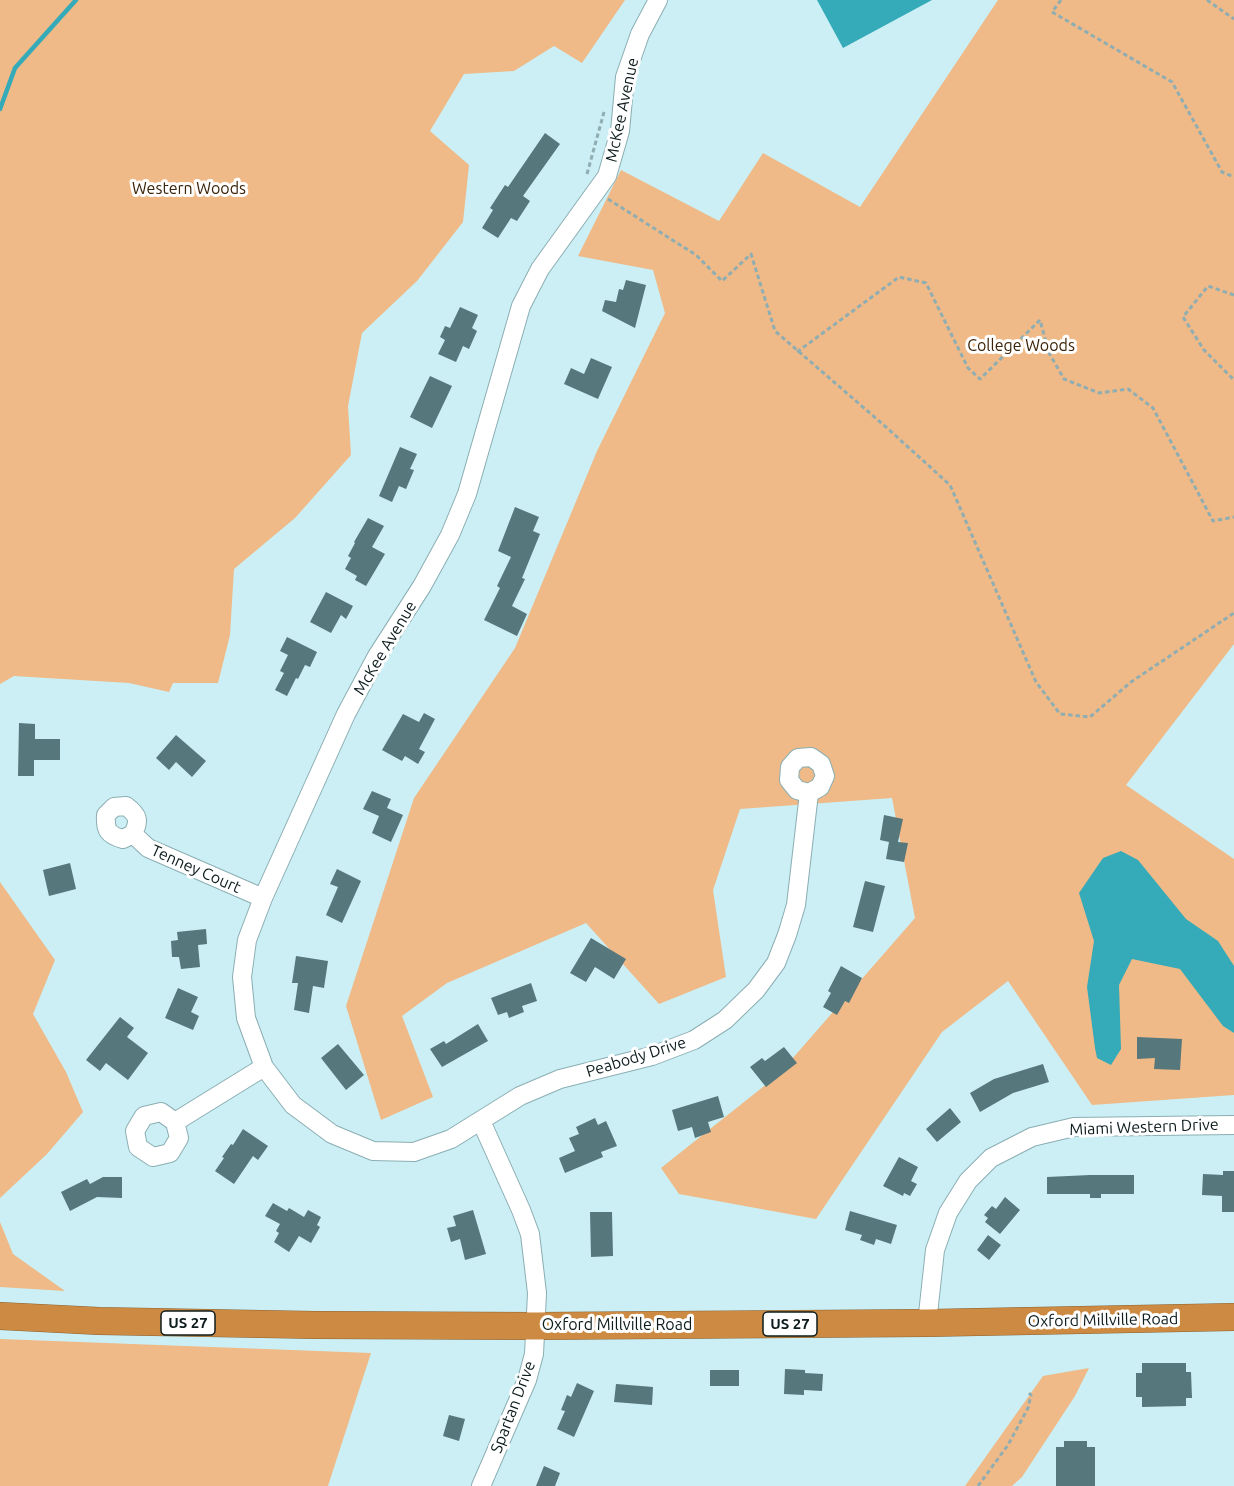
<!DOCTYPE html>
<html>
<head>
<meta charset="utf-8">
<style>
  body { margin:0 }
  canvas { display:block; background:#cbeff4 }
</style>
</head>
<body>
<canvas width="1234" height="1486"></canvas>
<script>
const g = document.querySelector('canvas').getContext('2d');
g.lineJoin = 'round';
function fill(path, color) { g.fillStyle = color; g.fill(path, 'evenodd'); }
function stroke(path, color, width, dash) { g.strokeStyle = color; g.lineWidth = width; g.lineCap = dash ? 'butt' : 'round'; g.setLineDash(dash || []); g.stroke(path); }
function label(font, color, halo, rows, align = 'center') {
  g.font = font + ' Ubuntu,sans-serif'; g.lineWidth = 6; g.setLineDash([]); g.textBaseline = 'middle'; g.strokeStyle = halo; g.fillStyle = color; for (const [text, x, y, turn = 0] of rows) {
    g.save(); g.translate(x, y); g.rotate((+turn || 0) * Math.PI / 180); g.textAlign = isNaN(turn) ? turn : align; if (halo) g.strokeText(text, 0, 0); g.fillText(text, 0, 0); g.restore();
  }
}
const green = new Path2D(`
  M0,0H625L582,63L554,46L514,71L464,74L430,131L469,165L463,222L417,281L362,333L348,406L351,455L295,518L234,569L230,635L218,683H173L169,692L129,683L14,676L0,684Z
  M998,0H1234V644L1126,785L1234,859V1095L1092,1105L1008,981L942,1032L816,1219L679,1194L661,1168L778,1075L915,918L892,798L740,809L713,890L726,977L659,1004L586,923L447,983L402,1016L433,1097L381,1120L346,1006L414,798L515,648L597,451L665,313L653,270L578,256L621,170L719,221L763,153L860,207Z
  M0,882L55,960L33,1014L66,1072L83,1112L47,1154L0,1198Z
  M0,1222L13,1254L65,1291L0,1287Z
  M0,1339L371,1353L328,1486H0Z
  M1089,1368L1075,1396L1022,1477L1012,1486H965L1043,1376Z`);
const water = new Path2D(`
  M817,0H932L843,48Z
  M1121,851L1138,860L1186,919L1218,941L1234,966V1033L1223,1026L1180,969L1132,959L1119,985L1121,1049L1111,1065L1097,1058L1095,1048L1087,987L1094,941L1079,893L1103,858Z`);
const stream = new Path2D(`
  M0,109L15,68L76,0`);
const building = new Path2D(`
  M545,133L560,144L523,196L530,201L517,221L511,218L498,238L482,228L493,210L490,208L505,185L508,187Z
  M626,280L646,285L635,328L602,311L605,300L616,302L619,289L623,290Z
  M460,307L478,315L472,328L477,331L469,349L463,346L456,362L438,354L445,340L440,337L445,326L450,328Z
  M591,358L612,367L598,399L564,384L571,368L584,374Z
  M430,376L452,386L432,428L410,417Z
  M400,447L417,454L410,469L414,470L406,489L399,486L392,502L379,496Z
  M515,507L539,517L533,531L540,534L522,578L525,579L512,606L527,614L517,636L484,620L500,588L497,586L511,557L498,551Z
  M368,518L384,526L372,547L385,554L366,586L355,580L357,576L345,569L351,558L348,556L355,543L354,542Z
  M326,592L353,606L346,619L341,615L331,633L310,622Z
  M287,637L317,652L310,667L305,665L298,679L296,678L287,696L275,690L284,673L280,671L288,655L280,651Z
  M424,713L435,719L419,749L425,752L418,764L405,756L402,761L382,750L403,714L419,722Z
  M19,723L35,724V739H60V760H34V776H18Z
  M176,735L206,761L192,777L176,762L169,770L156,758Z
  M372,791L391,799L387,808L403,815L391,842L372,833L379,816L363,809Z
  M884,815L903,819L898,842L908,843L904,862L886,859L889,842L880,840Z
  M70,863L76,889L49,896L43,870Z
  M337,869L361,881L342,923L326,915L338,887L330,884Z
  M865,881L885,886L873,932L853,927Z
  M206,929L207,944L198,945L200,967L181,969L179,957H172L171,941L178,940L177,932Z
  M591,938L626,959L614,979L595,967L586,982L570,973Z
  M296,956L328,961L324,988L313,986L309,1013L294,1010L298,983H292Z
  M841,966L862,978L849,1003L845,1001L837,1015L823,1007L831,993L828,991Z
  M531,983L537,1001L522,1006L524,1012L509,1018L507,1012L498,1015L491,998Z
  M178,988L198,997L191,1012L199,1016L193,1030L165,1018Z
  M120,1017L134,1028L127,1037L148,1053L128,1080L106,1063L100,1071L86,1060Z
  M478,1024L488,1041L442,1067L430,1049L444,1041L446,1044Z
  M1137,1037L1182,1039L1180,1070L1154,1069L1155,1058L1137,1059Z
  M338,1044L364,1075L346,1090L321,1058Z
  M784,1047L797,1063L766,1087L750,1067L762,1058L765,1061Z
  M1043,1064L1049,1082L1013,1093L980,1112L970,1093L994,1079Z
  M718,1096L724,1117L708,1122L711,1132L695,1138L692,1127L678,1131L672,1110Z
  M950,1108L961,1122L937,1142L926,1129Z
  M595,1118L598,1125L606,1121L617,1146L601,1152L603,1157L565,1173L559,1158L575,1151L569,1138L579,1134L576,1127Z
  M243,1129L268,1146L258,1160L253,1156L234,1184L215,1171L224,1158L222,1157L231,1144L233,1145Z
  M899,1157L918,1167L911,1181L917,1184L910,1196L904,1193L903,1196L883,1186Z
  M1223,1171H1234V1212H1222V1196L1202,1195L1203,1174L1223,1175Z
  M1090,1175H1134V1194H1101V1198H1090V1194H1047V1177Z
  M103,1177H122V1198L97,1197L70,1211L61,1192L87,1179L90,1184Z
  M1005,1197L1020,1210L1000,1234L985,1222L988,1218L984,1215L992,1206L996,1209Z
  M273,1203L287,1211L289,1208L304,1217L308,1210L321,1217L317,1225L320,1227L311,1243L299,1236L289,1252L274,1242L279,1233L276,1231L280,1224L265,1216Z
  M473,1210L486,1254L465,1260L460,1239L451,1242L447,1228L456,1226L453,1216Z
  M850,1211L897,1225L891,1244L876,1239L874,1245L860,1240L862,1235L845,1230Z
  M590,1212H612L613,1256L591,1257Z
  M988,1235L1001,1245L989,1260L977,1250Z
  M1142,1363H1186V1372H1191L1192,1398H1186V1406L1142,1407V1397H1136V1373H1142Z
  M785,1369L805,1370V1373L823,1374L822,1391L804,1390V1395L784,1394Z
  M710,1370H739V1386H710Z
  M577,1383L594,1391L574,1437L557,1429L565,1411L561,1410L567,1395L571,1397Z
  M616,1384L653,1387L652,1405L614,1402Z
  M449,1415L465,1419L459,1441L443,1436Z
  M1064,1441H1087V1447H1095V1486H1056V1447H1064Z
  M544,1466L560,1473L555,1486H536Z`);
const path = new Path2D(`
  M1061,0L1052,12L1172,82L1222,172L1234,177
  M1207,0L1234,19
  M587,174L604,112
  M608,199L696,255L722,281L751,254L775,331L886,427L950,485L1036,682L1060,714L1090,717L1131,682L1234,613
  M1234,295L1208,286L1183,317L1204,350L1234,380
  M797,352L899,277L926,283L968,368L980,379L1040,320L1049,353L1064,379L1099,393L1128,389L1153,408L1213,521L1234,517
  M978,1486L1008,1445L1028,1408L1031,1395L1029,1393`);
const minor = new Path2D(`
  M658,0L640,34L625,77L620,131L607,176L540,269L521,306L467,494L450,535L422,586L377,656L346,714L263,898L247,940L242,977L246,1018L264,1067L293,1105L332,1134L373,1151L414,1152L451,1139L520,1096L560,1079L652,1056L694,1040L725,1020L756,990L776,963L787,935L796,905L809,793L820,787L825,776L821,764L811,757L798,758L790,767L789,780L797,790L809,793
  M133,834L123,839C108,835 105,830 106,815L114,807L126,806C138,815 140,820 133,834L148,848L263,898
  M175,1122L179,1138L170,1153L153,1157L138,1147L135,1131L144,1116L161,1112L175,1122L264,1067
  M927,1323L935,1250L948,1213L968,1181L991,1158L1032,1137L1074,1127L1234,1125
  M481,1486L527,1380L534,1354L537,1293L530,1234L521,1210L481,1121`);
const highway = new Path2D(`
  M0,1316L99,1321L316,1325L536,1326L927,1323L1234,1317`);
const shields = [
  [188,1323,54],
  [790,1324,54]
];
const shieldNames = [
  ["US 27",188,1323],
  ["US 27",790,1324]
];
const streetNames = [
  ["McKee Avenue",622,110,-78],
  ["McKee Avenue",385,648,-59],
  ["Tenney Court",196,869,24],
  ["Peabody Drive",636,1057,-17],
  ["Miami Western Drive",1144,1127,-2],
  ["Oxford Millville Road",1103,1320,-1],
  ["Oxford Millville Road",617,1325],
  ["Spartan Drive",513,1407,-69]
];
const parkNames = [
  ["Western Woods",189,189],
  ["College Woods",1021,346]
];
fill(green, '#efba87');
fill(water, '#35aab8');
stroke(stream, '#35aab8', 4.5);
fill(building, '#56777c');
stroke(minor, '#8baeb3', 20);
stroke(highway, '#8a6335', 28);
stroke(path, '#90adb1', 3, [4.5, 3]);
stroke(minor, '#fff', 18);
stroke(highway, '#cd8a42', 27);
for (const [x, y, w] of shields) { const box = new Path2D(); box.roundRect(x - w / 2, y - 12, w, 24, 4.5); g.fillStyle = '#fff'; g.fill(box); stroke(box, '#0d1b1d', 1.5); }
label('bold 15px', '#0d1b1d', null, shieldNames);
label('16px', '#0d1b1d', '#fff', streetNames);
label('16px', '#3c240a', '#fff', parkNames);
</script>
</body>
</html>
